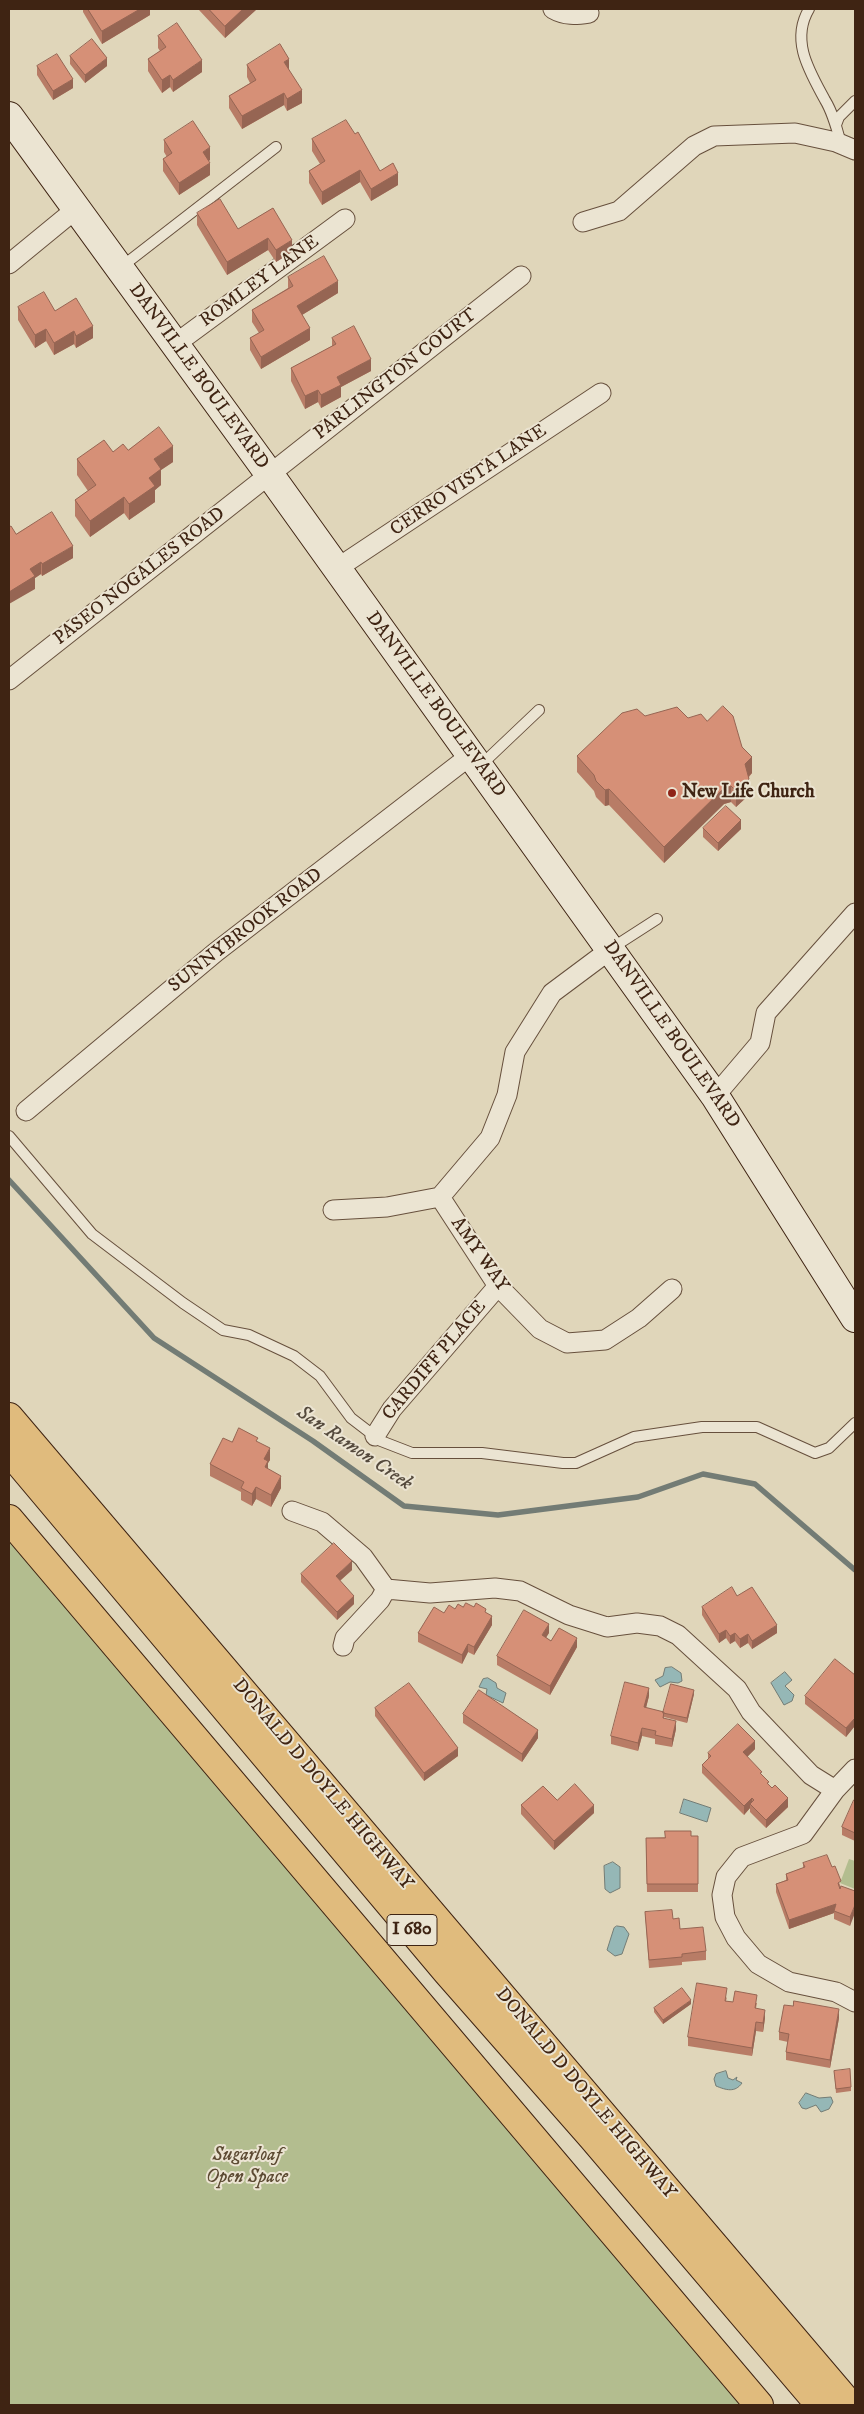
<!DOCTYPE html>
<html>
<head>
<meta charset="utf-8">
<style>
  body { margin:0 }
  #map { position:relative; width:864px; height:2414px; overflow:hidden; background:#e0d6ba; font-family:"IM FELL DW Pica",serif }
  canvas { display:block }
  .frame { position:absolute; inset:0; border:10px solid #3f2413; pointer-events:none }
</style>
</head>
<body>
<div id="map">
<canvas width="864" height="2414"></canvas>
<div class="frame"></div>
</div>
<script>
const g = document.querySelector('canvas').getContext('2d');
g.lineJoin = 'round';
function fill(path, color) { g.fillStyle = color; g.fill(path, 'evenodd'); }
function stroke(path, color, width, dash) { g.strokeStyle = color; g.lineWidth = width; g.lineCap = dash ? 'butt' : 'round'; g.setLineDash(dash || []); g.stroke(path); }
function label(font, color, halo, rows, align = 'center') {
  g.font = font + ' "IM FELL DW Pica",serif'; g.lineWidth = 4; g.setLineDash([]); g.textBaseline = 'middle'; g.strokeStyle = halo; g.fillStyle = color; for (const [text, x, y, turn = 0] of rows) {
    g.save(); g.translate(x, y); g.rotate((+turn || 0) * Math.PI / 180); g.textAlign = isNaN(turn) ? turn : align; if (halo) g.strokeText(text, 0, 0); g.fillText(text, 0, 0); g.restore();
  }
}
const green = new Path2D(`
  M9,1519L759,2405H9Z
  M849,1859L855,1861V1889L840,1883Z`);
const water = new Path2D(`
  M672,1667L681,1673L682,1681L678,1683L670,1682L660,1687L655,1680L663,1676L665,1668Z
  M785,1672L792,1680L785,1686L794,1695L792,1701L784,1705L771,1683Z
  M488,1678L496,1683L497,1688L506,1693L503,1703L486,1695L487,1689L479,1687L483,1679Z
  M684,1799L711,1808L707,1822L680,1813Z
  M613,1862L620,1867V1888L610,1893L605,1889L604,1866Z
  M617,1926L624,1927L629,1934L622,1954L615,1956L607,1950L614,1928Z
  M726,2071L728,2078L733,2080L737,2077L736,2080L742,2083C735,2093 726,2090 716,2086L714,2079L716,2074Z
  M806,2093L819,2098L831,2097L833,2102L829,2109L821,2112L816,2105L806,2109L802,2108L799,2103Z`);
const stream = new Path2D(`
  M9,1180L154,1338L313,1441L404,1506L498,1515L638,1497L703,1474L755,1484L855,1570`);
const lane = new Path2D(`
  M809,9C790,41 810,72 825,100C833,113 837,129 841,144
  M836,125L839,117L855,101
  M120,268L276,147
  M480,766L539,710
  M612,948L657,919
  M9,1136L92,1234L183,1303L223,1330L249,1335L294,1356L320,1376L351,1418L381,1441L412,1453H482L563,1463H576L634,1437L702,1427H757L815,1453L829,1448L855,1423`);
const street = new Path2D(`
  M553,9C565,16 576,15 589,13
  M583,222L619,211L694,146L714,136L795,133L836,142L855,150
  M9,264L76,209
  M174,345L345,219
  M336,569L601,393
  M9,680L521,276
  M715,1096L760,1043L766,1013L855,913
  M26,1111L216,952L471,755
  M440,1197L498,1286L540,1329L567,1343L605,1340L639,1318L672,1289
  M333,1210L387,1207L440,1197L490,1138L507,1095L515,1052L552,993L611,949
  M375,1436L392,1409L498,1286
  M292,1511L322,1522L363,1557L386,1589L430,1593L495,1588L520,1591L569,1615L607,1627L637,1623L660,1626L678,1635L737,1689L751,1712L811,1775L835,1790
  M343,1646L345,1638L380,1600L386,1589
  M855,1769L835,1790L803,1834L742,1857L726,1877L722,1895L725,1917L736,1938L758,1964L789,1982L836,1992L855,2002`);
const secondary = new Path2D(`
  M9,116L270,475L715,1096L855,1318`);
const highway = new Path2D(`
  M9,1417L850,2405
  M9,1451L447,1972L592,2137L820,2405
  M9,1519L759,2405`);
const wall = new Path2D(`
  M83,9H150V15L102,44L83,12Z
  M199,9H257L225,38L199,10Z
  M158,36L202,72L173,92L170,87L162,93L148,71V59L160,51L158,48Z
  M70,56L107,66L85,83L70,64Z
  M247,65L289,70L302,103L287,111L284,105L242,129L229,108V96L250,83L247,77Z
  M37,66L73,88L53,100L37,75Z
  M355,134L380,171L398,185L371,201L360,182L322,205L309,183V171L320,164L312,151V139Z
  M164,140L210,160L209,161L210,175L179,195L163,171V159L167,157L164,152Z
  M273,208L292,252L276,262L268,250L227,275L197,225V213L238,229Z
  M288,277L338,293L302,315L310,340L261,369L250,350V338L259,333L252,322V310L288,288Z
  M18,307L55,311L93,338L76,348L74,344L54,355L46,341L35,348L18,320Z
  M332,338L371,371L341,387V397L321,408L318,402L305,409L291,381V368L332,346Z
  M128,450L173,462L161,470V485L155,490V502L129,520L124,513L90,537L75,516V500L88,491L77,475V459L113,452Z
  M16,534L73,558L42,576L41,574L35,578V589Z
  M645,716L688,718L707,721L742,747L752,773L749,777V795L736,807L731,802L724,804L664,863L609,805L605,806L596,797L594,791L577,772V756Z
  M703,828L741,829L718,851L703,837Z
  M232,1442H258L270,1460L268,1463V1469L281,1488L271,1507L256,1499L252,1506L241,1500V1492L210,1476V1464Z
  M352,1570L340,1581L354,1604L337,1620L301,1582V1574Z
  M737,1596L777,1633L752,1649L748,1643L740,1648L735,1641L730,1644L726,1638L719,1643L702,1615V1607Z
  M463,1607H474L486,1613L492,1625L474,1655L468,1652L462,1664L418,1642V1633L444,1613L455,1609Z
  M549,1633L546,1637L551,1641L577,1647L550,1695L497,1665V1656Z
  M855,1675V1728L854,1727L846,1737L805,1704V1696Z
  M694,1694L687,1723L664,1717V1718L676,1729L672,1747L655,1744V1739L642,1736L638,1751L611,1744V1736L649,1696L646,1708L664,1712Z
  M375,1708L458,1756L424,1781L375,1716Z
  M463,1714L538,1738L522,1762L463,1723Z
  M755,1749L747,1757L769,1785L788,1807L766,1828L750,1812V1808L744,1815L702,1773V1765L708,1759V1753Z
  M557,1800L594,1813L554,1850L521,1814V1805Z
  M855,1800V1841L842,1835V1827Z
  M698,1836V1892H647L646,1838Z
  M803,1863L832,1867L841,1887L855,1891L850,1926L834,1919V1913L789,1929L776,1892V1884L786,1880V1874L803,1868Z
  M645,1912L673,1919L680,1929L706,1951V1960L682,1962V1965L649,1968Z
  M727,1997L726,2001L733,2002L757,2003L756,2008L765,2018L763,2032L756,2031L752,2056L688,2046V2037Z
  M691,2004L663,2024L654,2012V2008Z
  M839,2018L830,2068L786,2060V2052L788,2042L779,2040V2032Z
  M834,2071L851,2087V2091L836,2093Z`);
const shadedWall = new Path2D(`
  M140,9H150V15L102,44V31Z
  M243,9H257L225,38V26Z
  M107,58V66L85,83V75Z
  M289,59V71L284,62Z
  M202,60V72L173,92V80Z
  M170,75V87L162,93V80Z
  M73,79V88L53,100V91Z
  M302,90V103L287,111V99Z
  M284,93V105L242,129V116Z
  M210,147V160L203,164V152Z
  M210,163V175L179,195V183Z
  M360,170V182L322,205V192Z
  M398,173V185L371,201V189Z
  M268,238V250L227,275V262Z
  M292,240V252L276,262V250Z
  M338,281V293L297,318V306Z
  M93,326V338L76,348V336Z
  M310,328V340L261,369V357Z
  M46,329V341L35,348V335Z
  M74,331V344L54,355V343Z
  M371,359V371L341,387V397L321,408V395L337,377Z
  M318,390V402L305,409V396Z
  M173,446V462L161,470V485L155,490V502L129,520V504L149,478L154,459Z
  M124,497V513L90,537V521Z
  M73,546V558L42,576V564Z
  M41,562V574L35,578V589L9,604V592L30,569Z
  M752,757V773L745,780V764Z
  M749,779V795L736,807V791Z
  M731,786V802L724,804L664,863V847L724,788Z
  M609,789V805L605,806V790Z
  M741,820V829L718,851V843Z
  M270,1448V1460L268,1463V1474L265,1480L264,1459Z
  M281,1476V1488L271,1507V1495Z
  M256,1487V1499L252,1506V1494Z
  M352,1561V1570L336,1584V1576Z
  M354,1596V1604L337,1620V1612Z
  M492,1616V1625L474,1655V1647Z
  M549,1624V1633L542,1644V1635Z
  M777,1625V1633L752,1649V1641Z
  M726,1630V1638L719,1643V1634Z
  M735,1633V1641L730,1644V1636Z
  M748,1634V1643L740,1648V1639Z
  M577,1638V1647L550,1695V1686Z
  M468,1644V1652L462,1664V1655Z
  M649,1688V1696L644,1715V1707Z
  M694,1690V1694L687,1723V1718Z
  M854,1719V1727L846,1737V1728Z
  M676,1721V1729L672,1747V1739Z
  M642,1728V1736L638,1751V1743Z
  M538,1730V1738L522,1762V1754Z
  M755,1741V1749L743,1761V1752Z
  M458,1748V1756L424,1781V1773Z
  M752,1798V1806L750,1804V1808L744,1815V1806Z
  M788,1798V1807L766,1828V1820Z
  M594,1805V1813L554,1850V1841Z
  M836,1904L834,1913L789,1929V1920Z
  M855,1905V1913L850,1926V1917Z
  M691,2000V2004L663,2024V2020Z
  M839,2009V2018L830,2068V2060Z
  M765,2010V2018L763,2032V2023Z
  M756,2022V2031L752,2056V2048Z`);
const building = new Path2D(`
  M88,9H140L102,31Z
  M209,9H243L225,26Z
  M177,23L202,60L173,80L170,75L162,80L148,59L166,47L158,36Z
  M92,39L107,58L85,75L70,56Z
  M280,44L289,59L284,62L302,90L287,99L284,93L242,116L229,96L256,80L247,65Z
  M57,54L73,79L53,91L37,66Z
  M346,120L355,134L358,132L380,171L393,163L398,173L371,189L360,170L322,192L309,171L325,161L312,139Z
  M193,121L210,147L203,152L210,163L179,183L163,159L172,153L164,140Z
  M220,199L238,229L273,208L292,240L276,250L268,238L227,262L197,213Z
  M324,256L338,281L297,306L310,328L261,357L250,338L264,330L252,310L293,286L288,277Z
  M44,292L55,311L76,298L93,326L76,336L74,331L54,343L46,329L35,335L18,307Z
  M354,326L371,359L337,377L341,385L321,395L318,390L305,396L291,368L336,344L332,338Z
  M159,427L173,446L154,459L161,469L149,478L155,486L129,504L124,497L90,521L75,500L96,485L77,459L104,440L113,452L123,444L128,450Z
  M52,512L73,546L42,564L41,562L30,569L35,576L9,592V527L11,526L16,534Z
  M723,706L733,716L742,747L752,757L745,764L749,779L736,791L731,786L724,788L664,847L609,789L605,790L596,781L594,775L577,756L622,713L637,709L645,716L677,707L688,718L701,714L707,721Z
  M726,806L741,820L718,843L703,828Z
  M239,1428L258,1438L256,1441L270,1448L264,1459L268,1461L265,1467L281,1476L271,1495L256,1487L252,1494L241,1488L244,1482L210,1464L223,1438L232,1442Z
  M334,1543L352,1561L336,1576L354,1596L337,1612L301,1574Z
  M732,1587L737,1596L752,1587L777,1625L752,1641L748,1634L740,1639L735,1633L730,1636L726,1630L719,1634L702,1607Z
  M466,1603L474,1607L476,1603L486,1609L485,1612L492,1616L474,1647L468,1644L462,1655L418,1633L434,1607L444,1613L449,1605L455,1609L458,1604L463,1607Z
  M524,1610L549,1624L542,1635L551,1641L559,1628L577,1638L550,1686L497,1656Z
  M835,1659L855,1675V1720L854,1719L846,1728L805,1696Z
  M625,1682L649,1688L644,1707L664,1712L663,1718L676,1721L672,1739L655,1735L656,1731L642,1728L638,1743L611,1736Z
  M409,1683L458,1748L424,1773L375,1708Z
  M671,1684L694,1690L687,1718L663,1713Z
  M479,1690L538,1730L522,1754L463,1714Z
  M738,1724L755,1741L743,1752L762,1772L760,1773L769,1782L767,1783L772,1788L775,1785L788,1798L766,1820L750,1804L754,1800L752,1798L744,1806L702,1765L711,1756L708,1753Z
  M575,1784L594,1805L554,1841L521,1805L543,1786L557,1800Z
  M854,1800H855V1833L842,1827Z
  M665,1831H691V1836H698V1884H647L646,1838H665Z
  M827,1855L832,1867L835,1866L841,1881L838,1883L840,1889L841,1886L855,1891V1905L850,1917L834,1911L836,1904L789,1920L776,1884L788,1880L786,1874L805,1867L803,1863Z
  M672,1910L673,1919L679,1918L680,1929L703,1927L706,1951L682,1954V1957L649,1960L645,1912Z
  M697,1983L727,1988L725,2001L733,2002L735,1991L757,1995L755,2008L765,2010L763,2023L756,2022L752,2048L688,2037Z
  M682,1988L691,2000L663,2020L654,2008Z
  M794,2001L839,2009L830,2060L786,2052L789,2034L779,2032L784,2005L793,2006Z
  M850,2069L851,2087L836,2089L834,2071Z`);
const markers = [
  [672,793,5,"#8f2418"]
];
const shields = [
  [412,1930,50]
];
const shieldNames = [
  ["I 680",412,1930]
];
const streetNames = [
  ["ROMLEY LANE",260,282,-36],
  ["PARLINGTON COURT",396,375,-38],
  ["DANVILLE BOULEVARD",198,377,54],
  ["CERRO VISTA LANE",469,481,-34],
  ["PASEO NOGALES ROAD",140,577,-38],
  ["DANVILLE BOULEVARD",435,705,54],
  ["SUNNYBROOK ROAD",246,931,-38],
  ["DANVILLE BOULEVARD",671,1035,55],
  ["AMY WAY",479,1255,55],
  ["CARDIFF PLACE",435,1361,-50],
  ["DONALD D DOYLE HIGHWAY",322,1785,50],
  ["DONALD D DOYLE HIGHWAY",585,2094,50]
];
const poiNames = [
  ["New Life Church",682,793]
];
const parkNames = [
  ["Sugarloaf",247,2156],
  ["Open Space",247,2178]
];
const waterNames = [
  ["San Ramon Creek",354,1449,34]
];
fill(green, '#b3bd8f');
fill(water, '#95b7b6');
stroke(water, '#737c75', 1);
stroke(stream, '#737c75', 5.5);
stroke(lane, '#67503d', 12);
stroke(street, '#67503d', 21);
stroke(secondary, '#3f2413', 30);
stroke(highway, '#3f2413', 30);
stroke(lane, '#ebe4d2', 10);
stroke(street, '#ebe4d2', 19);
stroke(secondary, '#ebe4d2', 28);
stroke(highway, '#e0bb7d', 28);
fill(wall, '#b87c66');
fill(shadedWall, '#966553');
fill(building, '#d69077');
stroke(building, '#966553', 1);
for (const [x, y, r, color] of markers) { const dot = new Path2D(); dot.arc(x, y, r, 0, 2 * Math.PI); g.fillStyle = color; g.fill(dot); stroke(dot, '#ebe4d2', 2); }
for (const [x, y, w] of shields) { const box = new Path2D(); box.roundRect(x - w / 2, y - 15.5, w, 31, 4); g.fillStyle = '#ebe4d2'; g.fill(box); stroke(box, '#3f2413', 1); }
label('bold 18px', '#3f2413', null, shieldNames);
label('19px', '#3f2413', '#ebe4d2', streetNames);
label('bold 19px', '#3f2413', '#ebe4d2', poiNames, 'left');
label('italic 19px', '#5c4a32', '#ebe4d2', parkNames);
label('italic 20px', '#54493c', '#ebe4d2', waterNames);
</script>
</body>
</html>
